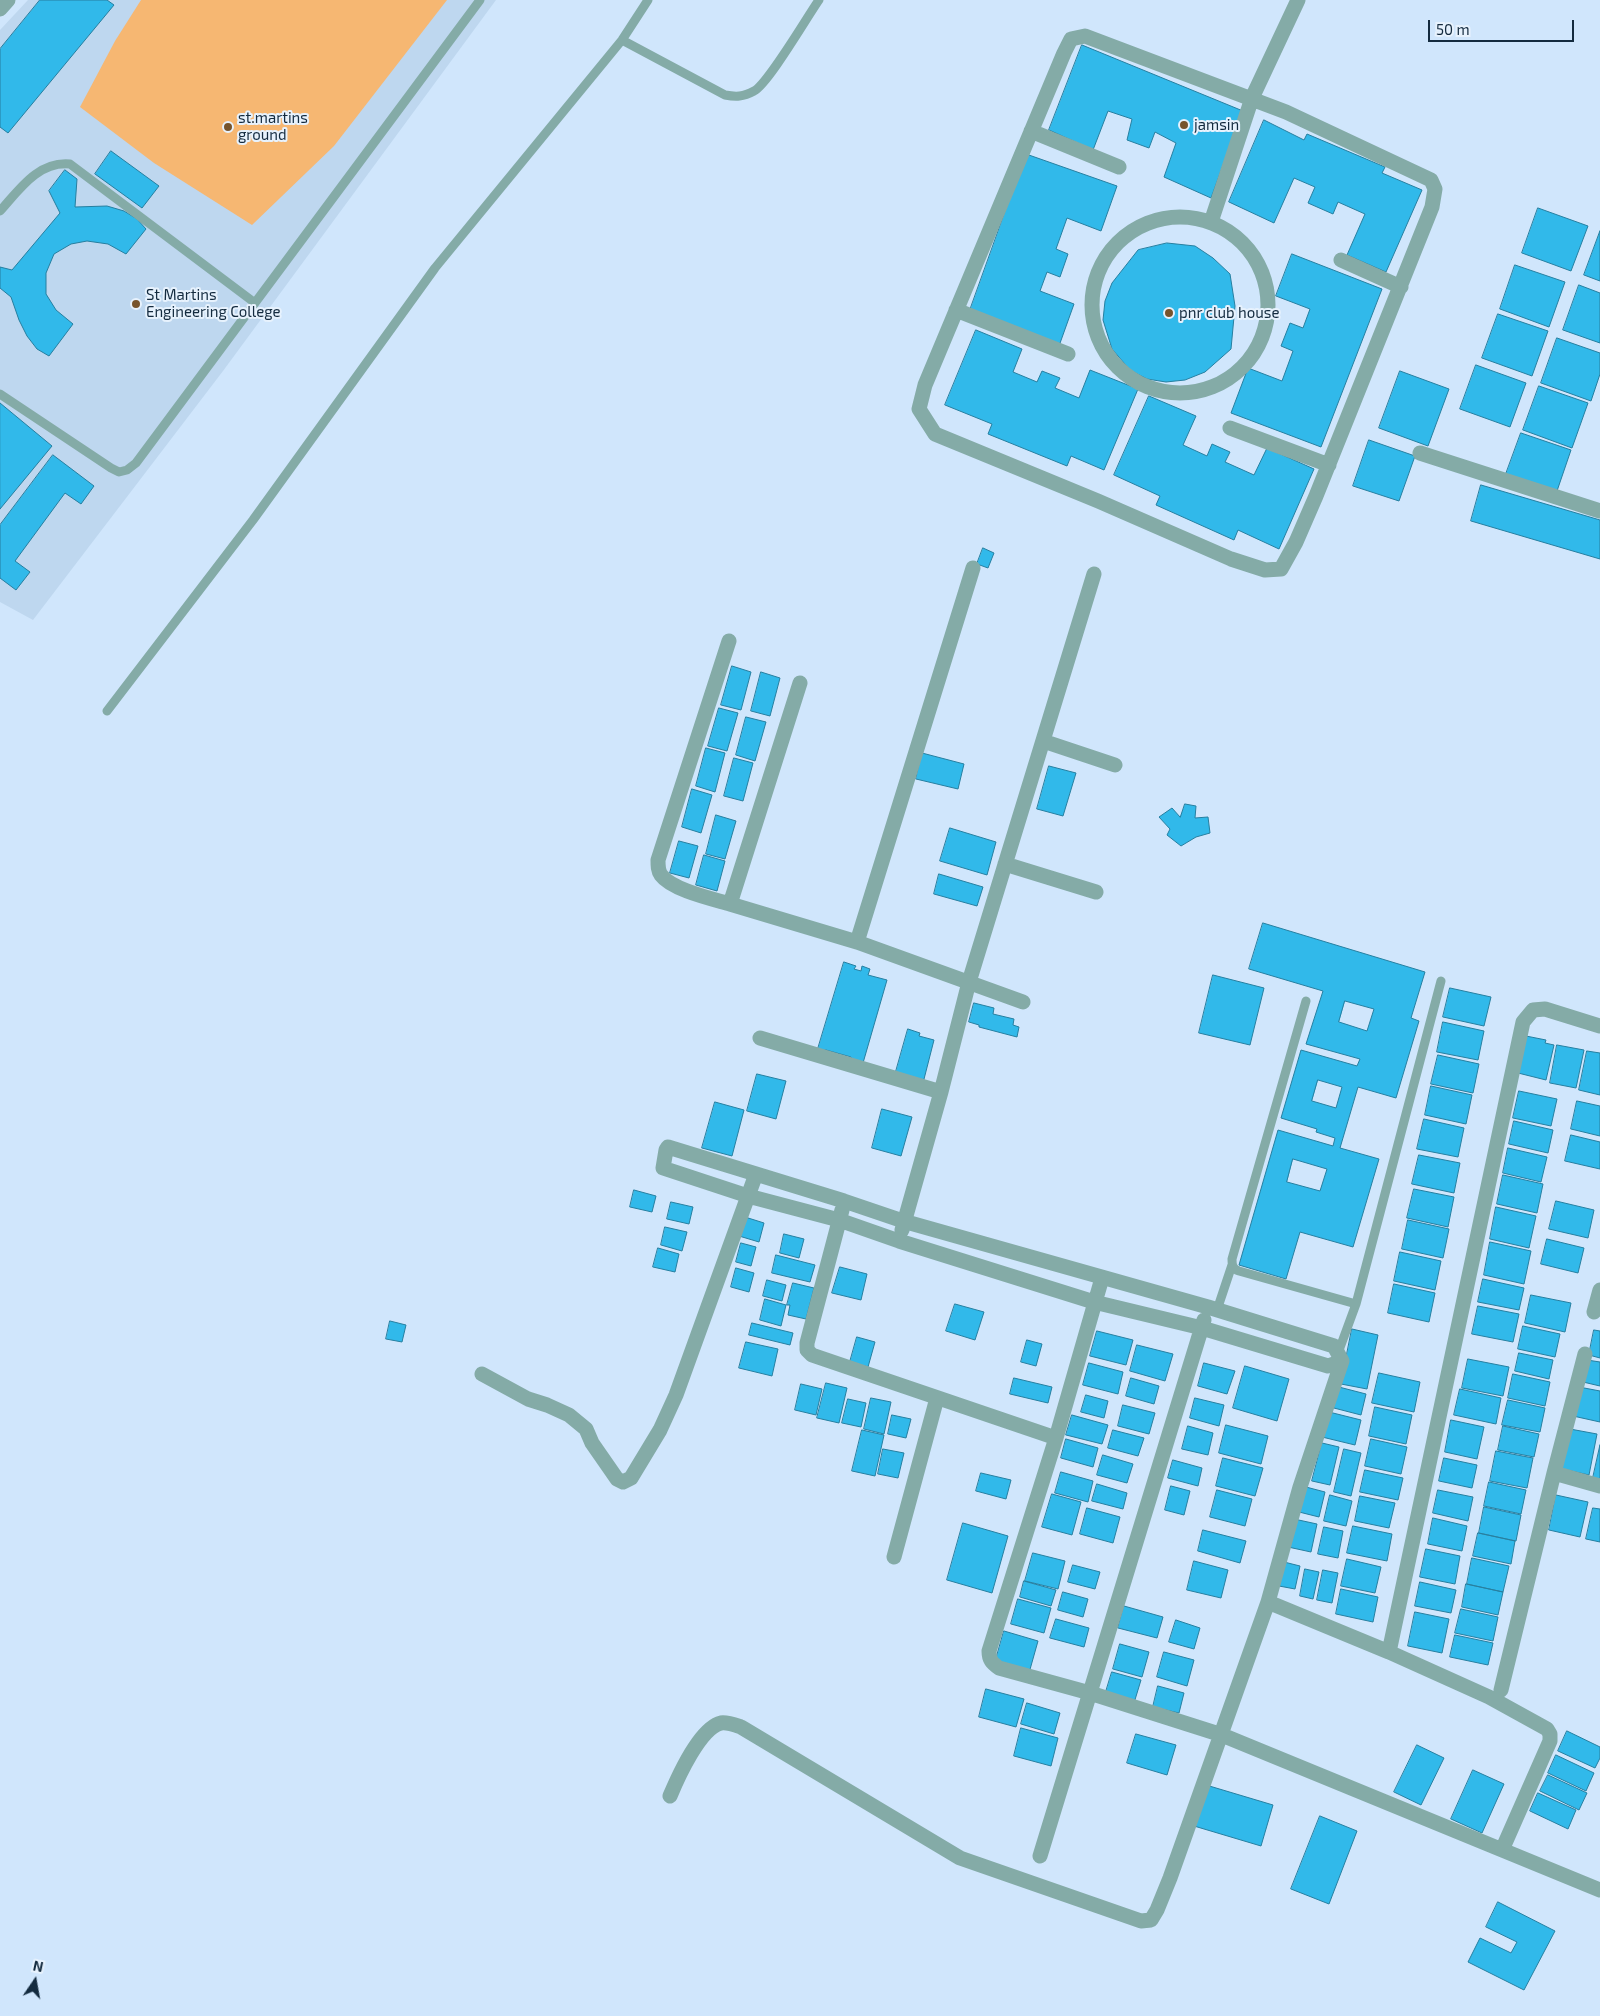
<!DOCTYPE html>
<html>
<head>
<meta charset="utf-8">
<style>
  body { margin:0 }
  #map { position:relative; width:1600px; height:2016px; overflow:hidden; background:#d0e6fc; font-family:"Exo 2",sans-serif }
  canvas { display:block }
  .north { position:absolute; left:10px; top:1956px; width:50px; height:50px; -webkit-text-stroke:4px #e7f2fd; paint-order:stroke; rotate:12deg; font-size:14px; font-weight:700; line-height:20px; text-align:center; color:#142b3f }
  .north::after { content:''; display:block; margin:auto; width:18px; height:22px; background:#142b3f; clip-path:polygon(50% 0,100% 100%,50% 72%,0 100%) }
  .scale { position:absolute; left:1428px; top:20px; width:146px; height:22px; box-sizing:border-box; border:2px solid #142b3f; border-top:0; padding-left:6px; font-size:15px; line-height:18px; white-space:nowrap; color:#142b3f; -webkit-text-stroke:4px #e7f2fd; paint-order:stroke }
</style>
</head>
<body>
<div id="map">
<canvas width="1600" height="2016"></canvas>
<div class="north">N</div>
<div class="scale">50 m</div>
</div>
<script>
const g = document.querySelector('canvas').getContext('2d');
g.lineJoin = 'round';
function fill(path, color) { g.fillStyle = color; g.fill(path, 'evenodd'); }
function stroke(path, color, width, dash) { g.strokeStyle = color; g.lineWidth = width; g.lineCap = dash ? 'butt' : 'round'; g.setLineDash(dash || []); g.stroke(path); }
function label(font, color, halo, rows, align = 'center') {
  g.font = font + ' "Exo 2",sans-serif'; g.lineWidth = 4; g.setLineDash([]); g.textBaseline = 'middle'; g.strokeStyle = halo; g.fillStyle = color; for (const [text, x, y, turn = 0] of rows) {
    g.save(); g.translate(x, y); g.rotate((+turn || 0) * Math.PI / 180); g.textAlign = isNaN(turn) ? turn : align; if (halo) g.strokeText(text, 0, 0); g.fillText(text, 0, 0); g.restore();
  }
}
const built = new Path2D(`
  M28,0H496L223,371L33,620L0,602V30Z`);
const green = new Path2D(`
  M141,0H447L334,146L252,225L154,163L80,107L115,41Z`);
const building = new Path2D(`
  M40,0H107L114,5L8,133L0,127V49Z
  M1082,45L1243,111L1211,198L1164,177L1176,143L1155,132L1149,148L1127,140L1132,119L1108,111L1093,150L1049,130Z
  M1264,120L1304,140L1307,134L1385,167L1382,173L1422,190L1386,272L1347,255L1365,214L1338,202L1333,214L1308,203L1315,187L1294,178L1274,223L1229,202Z
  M111,151L159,186L142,208L95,174Z
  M1026,154L1117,186L1101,231L1067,218L1056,249L1068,254L1060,277L1047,272L1040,291L1074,304L1059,346L969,313Z
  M65,170L77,179L75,207L107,206L124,211L137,219L146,229L126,254L108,244L87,241L71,244L54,254L46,273V294L56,310L73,324L49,356L37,349L27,336L19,320L11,297L0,288V267L12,270L60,213L49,191Z
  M1538,208L1588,226L1571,271L1522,253Z
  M1600,231V281L1584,275Z
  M1167,243L1195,246L1213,258L1230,274L1235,306L1231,349L1205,372L1185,380L1166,382L1147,379L1130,370L1112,349L1103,320L1105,301L1112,283L1138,250Z
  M1292,254L1382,289L1321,447L1231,413L1248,368L1282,381L1293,351L1281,346L1290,323L1303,328L1310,309L1276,296Z
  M1515,265L1565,282L1549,327L1500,309Z
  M1579,285L1600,293V343L1563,330Z
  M1498,314L1548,331L1532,376L1482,358Z
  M976,330L1022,349L1013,372L1037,382L1042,371L1060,378L1055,388L1079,398L1090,370L1138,389L1104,470L1071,456L1067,466L988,434L992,424L945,405Z
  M1557,338L1600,353V374L1591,401L1541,383Z
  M1476,365L1526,383L1510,427L1460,409Z
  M1400,371L1449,389L1428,446L1379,428Z
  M1539,386L1588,403L1572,448L1523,430Z
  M1149,396L1196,416L1183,445L1207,456L1212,444L1230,452L1225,462L1254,475L1267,448L1314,469L1279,549L1238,530L1234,540L1156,505L1160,496L1114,475Z
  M0,403L52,446L0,509Z
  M1521,433L1571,450L1557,491L1506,474Z
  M1369,440L1415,456L1399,501L1353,486Z
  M53,455L94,486L81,504L65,493L15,561L30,572L16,590L0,578V525Z
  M1481,485L1600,520V559L1471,521Z
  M983,548L994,553L988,568L977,564Z
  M732,666L751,672L741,710L721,705Z
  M761,672L780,678L770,716L751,711Z
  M719,708L738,713L727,751L708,746Z
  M746,717L766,722L755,761L736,755Z
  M706,748L725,753L715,792L696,786Z
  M922,753L964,764L958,789L916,779Z
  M734,758L753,763L743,801L724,796Z
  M1049,766L1076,773L1063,816L1037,809Z
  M692,789L712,795L701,833L682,827Z
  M1185,804L1196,806L1195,818L1208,817L1210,833L1196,837L1181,846L1167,835L1170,829L1159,817L1172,808L1180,817Z
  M716,815L736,821L725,859L706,854Z
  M950,828L996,842L987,875L940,861Z
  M679,841L698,846L689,878L670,873Z
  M704,855L725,861L717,891L696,885Z
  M939,874L983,887L977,906L934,894Z
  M1263,923L1425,972L1411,1018L1419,1021L1396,1098L1358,1087L1340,1148L1379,1159L1353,1247L1300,1232L1286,1279L1239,1265L1278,1130L1333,1146L1335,1138L1316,1132L1317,1129L1281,1118L1301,1050L1357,1066L1360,1059L1306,1044L1323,991L1249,969ZM1345,1001L1374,1009L1367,1031L1339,1022ZM1318,1080L1342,1087L1336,1108L1312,1101ZM1293,1159L1327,1169L1320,1191L1287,1182Z
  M844,962L856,966L854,969L861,971L862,966L870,969L868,975L887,980L863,1063L851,1060V1057L826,1050L817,1052Z
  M1213,975L1264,988L1250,1045L1199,1033Z
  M1450,988L1491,997L1484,1026L1443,1017Z
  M974,1003L994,1008L993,1014L1014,1019L1013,1025L1019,1027L1017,1037L979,1027V1025L969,1022Z
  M1443,1022L1484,1031L1478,1060L1437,1052Z
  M908,1029L920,1033L919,1036L934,1040L923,1083L895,1075Z
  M1526,1036L1546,1040L1545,1043L1554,1045L1546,1080L1518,1073Z
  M1557,1045L1584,1050L1576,1088L1550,1083Z
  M1587,1051L1600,1053V1095L1579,1090Z
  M1438,1055L1479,1064L1473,1093L1431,1084Z
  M757,1074L786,1081L776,1119L747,1111Z
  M1431,1086L1472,1095L1466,1124L1425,1115Z
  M1519,1091L1557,1099L1551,1126L1513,1118Z
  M1577,1101L1600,1106V1136L1571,1129Z
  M715,1102L744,1110L732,1156L702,1148Z
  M882,1109L912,1117L901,1156L872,1148Z
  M1424,1119L1464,1128L1458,1157L1417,1149Z
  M1514,1121L1553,1130L1548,1153L1509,1144Z
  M1571,1135L1600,1142V1169L1565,1161Z
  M1508,1148L1547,1157L1541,1182L1503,1173Z
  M1419,1155L1460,1163L1454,1193L1412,1184Z
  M1503,1175L1543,1184L1537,1213L1497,1204Z
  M1414,1189L1454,1197L1448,1227L1407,1218Z
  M634,1190L656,1196L652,1212L630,1207Z
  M1556,1201L1594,1210L1588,1238L1549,1229Z
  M671,1202L693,1207L689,1224L667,1219Z
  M1496,1207L1536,1216L1529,1248L1490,1239Z
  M745,1217L764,1223L759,1242L739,1236Z
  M1408,1220L1449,1229L1443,1258L1402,1249Z
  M665,1227L687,1232L682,1251L661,1245Z
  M784,1234L804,1239L799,1258L780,1253Z
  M1547,1239L1584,1248L1578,1273L1541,1264Z
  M1490,1242L1531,1251L1524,1284L1484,1275Z
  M741,1243L756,1247L751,1266L736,1262Z
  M658,1248L679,1254L675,1272L653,1267Z
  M1400,1252L1441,1261L1435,1290L1394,1281Z
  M776,1255L815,1265L810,1282L772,1273Z
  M840,1267L867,1274L861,1300L832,1293Z
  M736,1268L754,1273L749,1292L731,1287Z
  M1483,1279L1524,1288L1519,1310L1478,1302Z
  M767,1280L786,1285L782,1301L763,1296Z
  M793,1283L814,1288L806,1319L788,1315L790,1305H787Z
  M1394,1284L1435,1293L1429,1322L1388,1313Z
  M1531,1295L1571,1303L1565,1332L1525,1323Z
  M765,1299L786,1305L781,1326L760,1320Z
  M955,1304L984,1312L975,1340L946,1331Z
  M1478,1306L1519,1314L1513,1342L1472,1334Z
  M390,1321L406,1325L402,1342L386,1339Z
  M752,1323L793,1333L790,1345L749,1335Z
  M1523,1326L1560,1334L1555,1357L1518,1349Z
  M1352,1329L1378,1335L1367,1389L1341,1384Z
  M1594,1330L1600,1331V1358L1589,1355Z
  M1097,1331L1133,1340L1126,1365L1090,1356Z
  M857,1337L875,1342L868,1367L850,1362Z
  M1027,1340L1042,1344L1036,1366L1021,1362Z
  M746,1342L778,1349L772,1376L739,1368Z
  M1137,1345L1173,1354L1165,1381L1130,1371Z
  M1519,1353L1553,1360L1549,1379L1515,1371Z
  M1468,1359L1509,1367L1503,1396L1462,1388Z
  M1587,1360L1600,1362V1386L1583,1382Z
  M1089,1363L1123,1372L1118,1394L1083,1385Z
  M1204,1363L1235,1371L1227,1394L1198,1386Z
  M1245,1366L1289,1379L1277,1421L1233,1408Z
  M1379,1373L1420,1382L1414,1412L1372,1403Z
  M1513,1374L1550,1382L1545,1406L1508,1398Z
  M1014,1378L1052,1387L1048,1403L1010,1394Z
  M1131,1378L1159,1386L1154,1404L1126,1396Z
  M826,1383L847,1388L839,1423L817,1418Z
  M801,1384L822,1389L816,1415L795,1410Z
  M1335,1386L1366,1394L1361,1415L1330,1407Z
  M1579,1387L1600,1391V1422L1573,1416Z
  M1460,1389L1501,1398L1496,1424L1454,1415Z
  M1086,1395L1108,1401L1104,1418L1081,1412Z
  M871,1398L891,1402L884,1434L864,1429Z
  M1195,1398L1224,1405L1219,1426L1190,1418Z
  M848,1399L866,1403L861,1427L842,1423Z
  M1508,1400L1545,1408L1540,1432L1502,1425Z
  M1123,1405L1155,1413L1149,1434L1118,1426Z
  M1375,1407L1412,1415L1406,1444L1369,1436Z
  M1329,1412L1361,1420L1355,1445L1322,1437Z
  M892,1415L911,1419L906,1438L888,1434Z
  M1072,1415L1108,1425L1102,1444L1066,1435Z
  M1451,1420L1484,1427L1477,1459L1445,1452Z
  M1226,1425L1268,1436L1261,1464L1219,1453Z
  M1188,1426L1213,1433L1208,1455L1182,1449Z
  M1503,1426L1539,1434L1534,1457L1498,1450Z
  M1570,1429L1597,1434L1589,1475L1562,1469Z
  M862,1430L884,1435L875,1476L852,1471Z
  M1113,1430L1144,1438L1138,1456L1108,1448Z
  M1066,1439L1098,1448L1093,1467L1061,1458Z
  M1371,1439L1407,1447L1401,1474L1365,1466Z
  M1322,1443L1339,1447L1330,1485L1312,1481Z
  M1600,1445V1480L1593,1478Z
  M883,1449L904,1453L898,1478L878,1474Z
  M1344,1449L1361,1453L1351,1496L1334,1492Z
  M1496,1451L1533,1458L1527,1488L1490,1481Z
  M1103,1455L1133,1464L1127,1483L1097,1475Z
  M1223,1458L1263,1468L1255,1496L1216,1486Z
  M1444,1458L1477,1465L1472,1488L1439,1481Z
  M1173,1460L1202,1468L1198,1486L1168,1478Z
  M1365,1470L1403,1478L1398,1500L1360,1492Z
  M1061,1472L1093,1481L1088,1502L1055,1493Z
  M981,1473L1011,1480L1006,1499L976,1491Z
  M1489,1482L1526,1490L1521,1514L1484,1506Z
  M1097,1484L1127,1493L1123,1509L1092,1501Z
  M1171,1486L1190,1491L1184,1515L1165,1510Z
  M1306,1487L1325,1492L1319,1517L1299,1512Z
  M1217,1490L1252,1499L1245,1526L1210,1517Z
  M1438,1490L1473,1497L1468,1521L1433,1513Z
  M1052,1494L1081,1502L1072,1535L1042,1527Z
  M1330,1495L1352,1501L1346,1526L1324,1521Z
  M1556,1495L1588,1502L1580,1537L1549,1530Z
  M1360,1496L1395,1503L1389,1528L1355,1521Z
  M1484,1507L1521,1515L1516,1541L1479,1533Z
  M1087,1508L1120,1517L1113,1543L1080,1534Z
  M1593,1508L1600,1509V1542L1586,1539Z
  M1433,1518L1467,1526L1462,1551L1428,1544Z
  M1294,1519L1317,1524L1311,1552L1288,1547Z
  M963,1523L1008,1536L992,1593L947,1580Z
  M1353,1526L1392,1534L1387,1561L1347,1553Z
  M1324,1527L1343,1531L1338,1558L1318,1554Z
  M1203,1530L1246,1541L1240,1563L1198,1551Z
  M1478,1533L1515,1541L1511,1564L1473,1556Z
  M1426,1549L1460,1556L1455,1584L1420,1577Z
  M1033,1553L1065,1561L1058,1589L1025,1581Z
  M1472,1558L1509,1566L1503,1592L1467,1584Z
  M1347,1559L1381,1567L1375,1593L1341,1586Z
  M1194,1561L1228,1570L1221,1598L1187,1590Z
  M1284,1562L1300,1566L1295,1589L1279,1586Z
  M1073,1565L1100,1572L1095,1589L1068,1582Z
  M1305,1569L1319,1572L1313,1599L1300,1596Z
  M1323,1570L1338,1573L1332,1603L1317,1600Z
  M1024,1581L1056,1590L1051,1606L1020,1597Z
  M1420,1582L1456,1590L1451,1613L1415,1606Z
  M1466,1584L1503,1592L1498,1615L1462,1607Z
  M1341,1589L1378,1597L1373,1622L1336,1614Z
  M1063,1592L1088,1599L1083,1617L1058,1610Z
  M1018,1599L1051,1608L1044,1633L1011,1624Z
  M1124,1606L1163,1617L1157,1638L1118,1628Z
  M1461,1609L1498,1617L1493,1641L1455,1633Z
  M1415,1612L1449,1619L1442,1653L1408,1646Z
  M1056,1619L1089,1628L1084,1647L1050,1638Z
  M1176,1620L1200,1628L1194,1649L1169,1642Z
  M1004,1631L1038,1641L1029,1673L995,1663Z
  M1455,1635L1493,1643L1488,1665L1450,1657Z
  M1120,1644L1149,1652L1142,1677L1113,1669Z
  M1164,1652L1194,1660L1187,1686L1157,1677Z
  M1112,1672L1141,1680L1134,1703L1105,1695Z
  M1158,1686L1184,1693L1179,1713L1153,1707Z
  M986,1689L1024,1699L1016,1727L979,1717Z
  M1027,1703L1060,1713L1054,1734L1021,1724Z
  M1021,1728L1058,1738L1051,1766L1014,1756Z
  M1567,1731L1600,1747V1758L1595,1768L1558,1751Z
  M1136,1734L1176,1745L1167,1775L1127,1763Z
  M1417,1745L1444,1758L1421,1805L1394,1792Z
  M1556,1755L1594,1773L1586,1791L1548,1773Z
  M1473,1770L1504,1784L1482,1833L1451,1819Z
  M1548,1775L1587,1793L1579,1810L1540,1791Z
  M1206,1785L1273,1805L1261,1846L1194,1826Z
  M1538,1793L1576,1810L1568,1829L1530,1811Z
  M1320,1816L1357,1831L1329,1904L1291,1889Z
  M1498,1902L1555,1931L1524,1990L1468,1962L1480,1938L1511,1953L1517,1942L1486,1927Z`);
const lane = new Path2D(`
  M622,40L725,95C736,97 743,97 754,91C768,84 807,17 819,0
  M0,211C19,190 38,161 70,164L255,303
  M0,394L111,468L119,472L127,470L136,463L480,0
  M107,711L253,520L435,268L622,40L648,0
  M1306,1001L1232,1259C1232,1266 1233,1269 1239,1271L1356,1304
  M1217,1310L1232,1265
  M1338,1353L1356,1304L1441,981`);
const street = new Path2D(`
  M0,9L8,0
  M1085,36L1286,112L1431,180L1435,189L1432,207L1316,496L1296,542L1281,569L1265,570L1231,559L1098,501L935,434L919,409L925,385L1064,53L1071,39Z
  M1031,131L1119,167
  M1092 305a88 88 0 1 1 176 0a88 88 0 1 1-176 0Z
  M1211,222L1252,98L1298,0
  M1341,260L1401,287
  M956,310L1068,354
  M1230,428L1329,465
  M1420,453L1600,511
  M729,641L658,860C658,866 658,871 661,875C672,890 713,899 730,904L800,683
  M1043,741L1115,765
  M1005,864L1096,892
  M730,904L857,942L1023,1002
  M857,942L973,568
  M760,1038L941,1092
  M842,1210L807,1343V1350L812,1355L1056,1438
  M902,1230L941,1092L969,982L1094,574
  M1102,1278L1056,1438L989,1651C989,1660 992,1663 999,1668L1090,1693L1222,1735L1600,1890
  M1594,1312L1600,1290
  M482,1374L528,1399L547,1405L569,1415L586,1429L592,1443L617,1479L623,1482L631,1478L660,1430L676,1395L756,1174
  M1554,1473L1600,1486
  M894,1557L937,1398
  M1268,1602L1389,1652L1489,1697L1547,1729L1550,1734V1741L1502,1850
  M1389,1652L1523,1022L1533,1010L1545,1009L1600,1026
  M1501,1690L1554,1473L1585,1354
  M670,1796C678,1777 700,1728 721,1723C727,1722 735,1725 741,1727L960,1858L1141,1921L1151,1920L1157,1910L1170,1878L1268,1602L1300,1487L1342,1361L1334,1346L1208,1307L903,1221L844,1201L668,1147L666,1150L663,1168L748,1196L839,1220L899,1241L1094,1302L1202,1328L1328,1366L1342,1361
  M1040,1856L1204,1320`);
const markers = [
  [1184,125,5,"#77542c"],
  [228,127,5,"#77542c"],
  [136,304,5,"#77542c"],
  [1169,313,5,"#77542c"]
];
const poiNames = [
  ["st.martins",238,118],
  ["ground",238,135],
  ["jamsin",1194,125],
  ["St Martins",146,295],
  ["Engineering College",146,312],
  ["pnr club house",1179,313]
];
fill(built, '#bed7ef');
fill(green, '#f6b772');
fill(building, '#31b9ea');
stroke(building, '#267fa0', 1);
stroke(lane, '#84aba7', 9);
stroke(street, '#84aba7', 15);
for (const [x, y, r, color] of markers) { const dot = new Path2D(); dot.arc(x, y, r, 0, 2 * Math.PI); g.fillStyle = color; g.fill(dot); stroke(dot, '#e7f2fd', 2); }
label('15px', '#142b3f', '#e7f2fd', poiNames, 'left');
</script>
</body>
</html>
